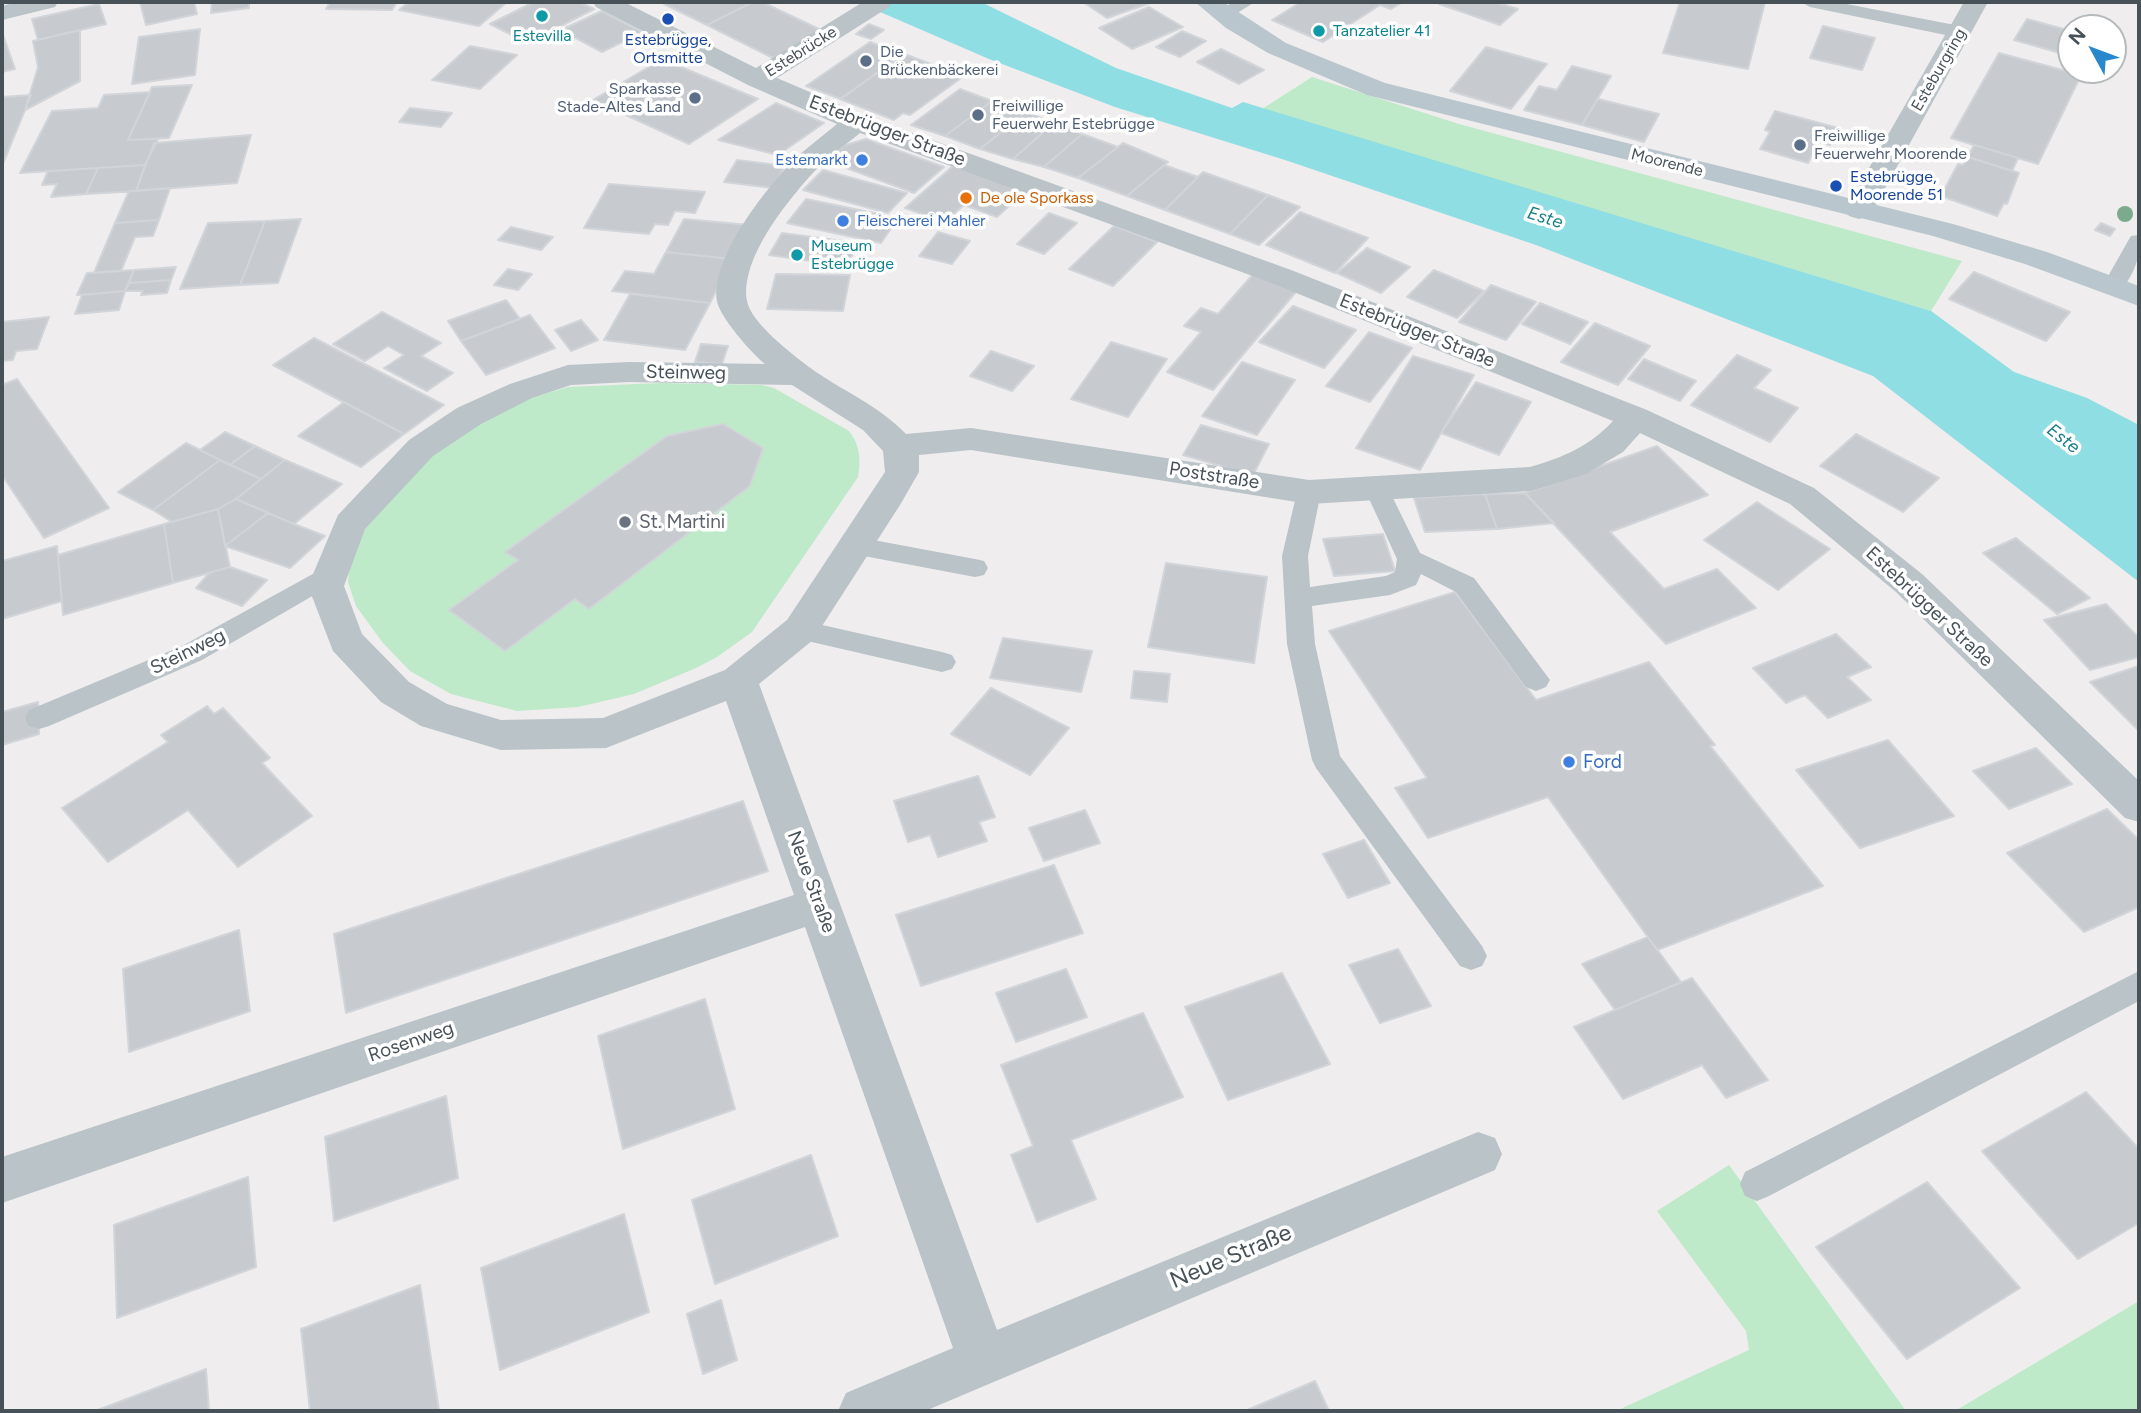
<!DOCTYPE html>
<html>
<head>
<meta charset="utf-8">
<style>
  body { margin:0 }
  #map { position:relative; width:2141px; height:1413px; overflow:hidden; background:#efeded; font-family:Figtree,sans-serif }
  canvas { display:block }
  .frame { position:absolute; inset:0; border:4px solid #475258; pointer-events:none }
  .north { position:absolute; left:2057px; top:14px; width:70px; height:70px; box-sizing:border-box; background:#fff; border:2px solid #b5babc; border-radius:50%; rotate:311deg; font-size:19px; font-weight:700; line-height:28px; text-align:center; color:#475258 }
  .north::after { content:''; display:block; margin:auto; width:24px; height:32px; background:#2888ce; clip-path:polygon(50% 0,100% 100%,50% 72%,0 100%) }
</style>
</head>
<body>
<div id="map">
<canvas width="2141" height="1413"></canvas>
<div class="frame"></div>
<div class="north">N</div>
</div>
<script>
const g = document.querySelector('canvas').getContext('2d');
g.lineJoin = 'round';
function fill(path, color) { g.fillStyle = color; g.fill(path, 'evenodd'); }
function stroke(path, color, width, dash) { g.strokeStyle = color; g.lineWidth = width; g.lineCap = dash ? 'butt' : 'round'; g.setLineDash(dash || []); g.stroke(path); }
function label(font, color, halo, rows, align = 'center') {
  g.font = font + ' Figtree,sans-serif'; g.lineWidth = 7; g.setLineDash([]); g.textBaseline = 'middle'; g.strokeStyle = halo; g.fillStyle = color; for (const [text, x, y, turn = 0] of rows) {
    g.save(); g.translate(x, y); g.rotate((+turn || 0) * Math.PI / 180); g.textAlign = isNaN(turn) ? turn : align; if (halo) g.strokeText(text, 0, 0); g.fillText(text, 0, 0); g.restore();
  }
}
const green = new Path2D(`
  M1312,77L1459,124L1962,261L1931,311L1262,109Z
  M661,383L762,385L774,388L849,431C860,445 861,459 858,477L752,632L717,657L696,668L634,694L578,707L517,711L451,694L410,671L383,643L356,606L348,582L349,569L360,537L382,502L411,469L487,416L534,397L568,387Z
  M1729,1165L1906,1411H1616L1749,1350L1746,1331L1657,1211Z
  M2139,1301V1411H1955Z`);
const water = new Path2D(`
  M857,2H981L1116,68L1232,108L1243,102L1931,311L2014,372L2087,398L2139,425V582L1873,376L1536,245L1285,160L1115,107L989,59Z`);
const building = new Path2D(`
  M140,2H194L197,14L146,25Z
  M212,2H249V8L211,13Z
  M330,2H397L392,10L326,9Z
  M409,2H507L479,26L399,10Z
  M534,2H579L594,9L528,43L490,24Z
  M669,2H753L707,25L664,4Z
  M753,2H762L823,31L773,58L707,25Z
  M1083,2H1148L1150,3L1107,18Z
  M1301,2H1403L1391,9L1380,5L1323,42L1272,20Z
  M1443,2H1495L1518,9L1500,25L1439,4Z
  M1680,2H1765L1748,69L1663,53Z
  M99,4L106,24L38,40L32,19Z
  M1149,7L1183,27L1132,49L1099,28Z
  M602,11L642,32L602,52L561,30Z
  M2027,19L2071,31V56L2014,40Z
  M869,24L884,30L871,39L856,34Z
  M1823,26L1875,38L1862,70L1810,58Z
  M200,29L195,75L132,84L139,37Z
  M80,30V81L25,110L38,67L33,41Z
  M1182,31L1206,41L1180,57L1156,47Z
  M2,32L15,69L2,72Z
  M870,42L903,54L841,99L806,86Z
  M470,46L517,55L480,89L432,80Z
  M1486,47L1547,64L1511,109L1450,91Z
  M1221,49L1264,70L1239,84L1197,62Z
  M1999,53L2081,75L2038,164L1951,138Z
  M904,54L964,76L910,115L903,113L894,120L840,99Z
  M662,59L758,99L689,144L593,100Z
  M1572,66L1611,76L1582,125L1524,110L1539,86L1557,90Z
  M192,85L169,138L128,140L152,87Z
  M960,89L992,101L945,136L911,125Z
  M150,92L128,140L158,139L145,165L20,173L52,111L98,108L104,95Z
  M31,95L25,110L2,166V97Z
  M1598,99L1659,114L1644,142L1582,125Z
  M992,101L1026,112L980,149L945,136Z
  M776,103L824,123L778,155L718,140Z
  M410,108L452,113L441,127L399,122Z
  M1775,111L1838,128L1830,145L1819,142L1808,163L1760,149L1770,132L1765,130Z
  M1026,112L1054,123L1013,159L980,149Z
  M1054,123L1082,134L1044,167L1013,159Z
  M1082,134L1118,147L1078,178L1044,167Z
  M251,135L237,183L136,191L154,143Z
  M866,139L944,167L914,193L825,160L845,145Z
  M1123,143L1168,162L1127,196L1078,178Z
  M1974,145L2018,158L2012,171L1968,157Z
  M1968,157L2019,173L2007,204L2004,203L1997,216L1941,196L1958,164L1963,165Z
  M737,160L785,166L773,188L724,182Z
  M145,165L136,191L86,194L98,168Z
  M1164,165L1198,177L1165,210L1127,196Z
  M953,166L1025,191L997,217L964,205L945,222L905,208Z
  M98,168L86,194L51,197L57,184L42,185L48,171Z
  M823,170L907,193L888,213L803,190Z
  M1203,172L1268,195L1230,234L1165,210Z
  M609,184L705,192L695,213L675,211L668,225L655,224L649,234L584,228Z
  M170,188L159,220L115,223L129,191Z
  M1268,195L1300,207L1259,245L1230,234Z
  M806,199L898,218L881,243L787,223Z
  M1300,212L1368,238L1335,273L1266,245Z
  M1049,213L1077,223L1044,254L1017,244Z
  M301,219L278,283L240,285L265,221Z
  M684,219L749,225L732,259L666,252Z
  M159,220L153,236L135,237L121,271L94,273L115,223Z
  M265,221L240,285L180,289L208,223Z
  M2101,223L2115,229L2110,236L2095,230Z
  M1114,226L1157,242L1113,286L1069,269Z
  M511,227L553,237L541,250L498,240Z
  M938,232L970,241L952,264L919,256Z
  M782,233L858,243L847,266L769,255Z
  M1367,248L1410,267L1381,293L1337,273Z
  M666,252L732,259L710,303L612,291L625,271L654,274Z
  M176,267L171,280L129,283L134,270Z
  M508,269L532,274L518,290L494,285Z
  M134,270L125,291L77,295L87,273Z
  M1434,270L1484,291L1457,318L1407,297Z
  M1256,271L1300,287L1213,390L1167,372L1201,332L1184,326L1201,308L1218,314Z
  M1974,272L2070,312L2046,341L1949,299Z
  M776,274L850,275L843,311L767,309Z
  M171,280L167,293L141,295L143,291H125L129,283Z
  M1491,285L1536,302L1506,340L1459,322Z
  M125,291L119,310L75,314L82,295Z
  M630,294L710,303L685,350L604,340Z
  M506,300L520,319L461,341L448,321Z
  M1540,303L1588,322L1570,344L1522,324Z
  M1293,306L1356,330L1324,368L1259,342Z
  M382,312L441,343L421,356L453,373L427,391L384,368L404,355L388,346L365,361L333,344Z
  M530,315L555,348L486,375L461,341Z
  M49,317L37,349L16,351L13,360L2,361V322Z
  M581,320L598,340L571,351L555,330Z
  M1595,323L1650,346L1618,385L1561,362Z
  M1369,332L1412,348L1370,402L1326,386Z
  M314,338L444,405L404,434L273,365Z
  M1111,342L1167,359L1128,417L1071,399Z
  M701,344L728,346L722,364L695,362Z
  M991,351L1034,366L1012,391L970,376Z
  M1737,355L1771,370L1754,388L1798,408L1770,442L1691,405Z
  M1413,356L1474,375L1420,470L1356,448Z
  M1644,359L1696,381L1680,401L1628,379Z
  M1242,362L1295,380L1257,435L1202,416Z
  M17,379L109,508L44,538L2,475V385Z
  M1476,382L1531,402L1499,455L1441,433Z
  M344,402L404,434L361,467L298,436Z
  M723,424L763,448L750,486L589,609L575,599L505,651L449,610L518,560L505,552L667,436Z
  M1201,425L1269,444L1253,475L1183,455Z
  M225,432L255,446L230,465L200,450Z
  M1856,434L1939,478L1903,512L1820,466Z
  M186,443L220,460L153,510L118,492Z
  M255,446L285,460L261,479L230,465Z
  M1657,446L1708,495L1610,532L1664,589L1717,569L1756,608L1666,644L1525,493Z
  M220,460L261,479L236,499L218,509L172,522L153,510Z
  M285,460L342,484L294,524L236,499Z
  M1525,493L1554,523L1497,529L1485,494Z
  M1485,494L1497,529L1425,532L1414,498Z
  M236,499L268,513L225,546L218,509Z
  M1757,502L1830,549L1778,590L1704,540Z
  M218,509L230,567L173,583L164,524Z
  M268,513L294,524L325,536L290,568L225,546Z
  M164,524L173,583L63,615L58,555Z
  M1383,534L1395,571L1334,576L1323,539Z
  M2016,538L2090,598L2057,614L1983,553Z
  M57,546L62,601L2,619V561Z
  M1166,563L1267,577L1254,663L1148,647Z
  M230,567L267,580L242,606L196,588L209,573Z
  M1455,592L1536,700L1649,662L1715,745L1710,746L1823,886L1657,950L1548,797L1428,838L1395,788L1427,778L1329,631Z
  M2106,604L2139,638V657L2090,670L2044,620Z
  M1836,634L1871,667L1847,677L1871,700L1828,718L1805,695L1786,703L1753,668Z
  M1003,638L1092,651L1081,692L990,678Z
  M2139,666V731L2090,682Z
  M1134,671L1170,674L1167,702L1131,698Z
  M991,688L1069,728L1030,775L951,734Z
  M38,702L39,734L2,745V712Z
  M207,706L214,714L223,708L270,758L262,763L312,816L238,867L188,810L108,862L62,808L168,742L161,735Z
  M1888,740L1954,816L1860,848L1796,770Z
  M2036,748L2072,784L2009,809L1973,771Z
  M978,776L995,817L979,822L987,841L938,857L930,835L908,842L894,801Z
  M743,801L768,871L346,1013L334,934Z
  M2107,809L2139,840V907L2084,932L2007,853Z
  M1085,810L1100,843L1044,861L1029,828Z
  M1364,840L1390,883L1348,898L1323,854Z
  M1054,865L1083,933L921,986L896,915Z
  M239,930L250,1011L129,1052L123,969Z
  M1648,937L1681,982L1615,1010L1582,964Z
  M1398,949L1431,1006L1380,1023L1349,965Z
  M1066,969L1087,1017L1016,1042L996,993Z
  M1282,973L1330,1064L1228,1100L1185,1007Z
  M1692,978L1768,1080L1726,1098L1702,1065L1623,1099L1574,1027Z
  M705,999L735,1109L623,1149L598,1036Z
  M1143,1013L1183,1097L1071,1140L1096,1199L1037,1222L1011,1155L1033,1146L1001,1065Z
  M2086,1092L2139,1149V1223L2078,1259L1982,1151Z
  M446,1096L458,1178L334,1221L325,1137Z
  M811,1155L838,1236L715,1284L692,1200Z
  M248,1177L256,1267L117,1318L114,1225Z
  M1927,1182L2020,1288L1907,1359L1816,1247Z
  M624,1214L649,1312L500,1370L481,1268Z
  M420,1285L439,1411H310L301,1329Z
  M721,1300L737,1360L703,1374L687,1314Z
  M206,1369L209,1411H95Z
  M1315,1381L1329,1411H1245Z`);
const lane = new Path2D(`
  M1233,2H1255L1229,18H1217L1214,14Z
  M1801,2H1836L1960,26L1969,32L1960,38L1810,7Z
  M2139,235C2140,261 2135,270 2121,292H2105L2102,287L2128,241L2131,236Z
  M1376,479L1385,482L1420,553L1474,578L1550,680L1546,687L1536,691L1526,687L1456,592L1421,574L1416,585L1390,595L1312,606L1315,644L1340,756L1482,946L1487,956L1482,966L1471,970L1460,966L1316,768L1312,760L1287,644L1282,556L1297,492L1300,486L1309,483L1318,486L1321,492L1308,556L1310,587L1386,576L1395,572L1397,559L1364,488L1367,482Z
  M857,537L975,559L984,561L988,568L984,575L975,577L848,553L844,546L848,539Z
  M331,564L340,566L344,573L340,580L202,660L49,726L39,729L29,726L25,718L29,710L182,646Z
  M800,620L942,652L952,655L956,662L952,669L942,672L790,637L787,630L790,623Z
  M2139,971V1001L1769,1196L1757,1201L1745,1196L1740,1184L1745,1172Z`);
const street = new Path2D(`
  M17,2H58L55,7L2,20V6Z
  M593,2H624L756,68L863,2H892L889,7L777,78L866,116L1291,270L1647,410L1814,488L1922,574L2139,781V822L2125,818L1896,592L1790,504L1640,433L1623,452L1586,474L1531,491L1309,504L971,450L919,455V472L900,505L813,640L759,684L997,1330L1478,1132L1495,1138L1502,1154L1495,1170L925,1411H838L846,1393L953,1348L805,927L2,1203V1157L794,895L726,701L606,748L501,750L421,726L381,702L333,651L308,586L338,515L409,440L457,408L510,384L568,365L629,362L765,364C752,354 719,316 717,301C711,258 764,191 792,162C806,148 823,136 837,124L748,85L596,7ZM860,133L1269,282L1613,421C1590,446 1562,458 1530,467L1309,480L971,428L906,434C877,404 842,391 809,367C792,354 751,323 747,301C740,260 785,204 811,175C825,159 844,146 860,133ZM629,382L792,385L863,430L883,451L885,472L787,620L725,670L603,718L501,720L447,704L409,682L362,634L344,586L365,529L433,456L481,424L532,398L571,385Z
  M1964,2H1988L1873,210L1869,216L1859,219L1849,216L1845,210Z`);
const secondary = new Path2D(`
  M1195,2H1223L1286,43L1385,83L1953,224L2047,252L2139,286V306L2025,264L1933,236L1367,95L1268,53L1226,28Z`);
const trees = [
  [2125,214]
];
const markers = [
  [542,16,7,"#0f9aa8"],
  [668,19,7,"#1a4fb4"],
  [1319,31,7,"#0f9aa8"],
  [866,61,7,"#5c6f8a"],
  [695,98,7,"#5c6f8a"],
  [978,115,7,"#5c6f8a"],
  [1800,145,7,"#5c6f8a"],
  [862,160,7,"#3f7fe0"],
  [1836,186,7,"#1a4fb4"],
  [966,198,7,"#e8710a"],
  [843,221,7,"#3f7fe0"],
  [797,255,7,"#0f9aa8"],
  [625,522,7,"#6b7280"],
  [1569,762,7,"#3f7fe0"]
];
const farCulturenames = [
  ["Tanzatelier 41",1333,31],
  ["Estevilla",542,36,"center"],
  ["Museum",811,246],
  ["Estebrügge",811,264]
];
const farTransitnames = [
  ["Estebrügge,",668,40],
  ["Ortsmitte",668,58],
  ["Estebrügge,",1850,177,"left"],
  ["Moorende 51",1850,195,"left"]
];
const farStreetnames = [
  ["Estebrücke",801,52,-32],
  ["Esteburgring",1939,70,-60],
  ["Moorende",1667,163,14]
];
const farServicenames = [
  ["Die",880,52],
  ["Brückenbäckerei",880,70],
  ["Sparkasse",681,89,"right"],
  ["Stade-Altes Land",681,107,"right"],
  ["Freiwillige",992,106],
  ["Feuerwehr Estebrügge",992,124],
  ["Freiwillige",1814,136],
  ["Feuerwehr Moorende",1814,154]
];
const farShopnames = [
  ["Estemarkt",848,160],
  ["Fleischerei Mahler",857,221,"left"]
];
const farFoodnames = [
  ["De ole Sporkass",980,198]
];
const farWaternames = [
  ["Este",1545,218,17],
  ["Este",2063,439,38]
];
const streetNames = [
  ["Estebrügger Straße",887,131,21],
  ["Estebrügger Straße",1417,331,22],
  ["Steinweg",686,373,1],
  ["Poststraße",1214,476,9],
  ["Estebrügger Straße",1929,607,43],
  ["Steinweg",188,652,-26],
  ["Neue Straße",811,882,70],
  ["Rosenweg",411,1042,-19]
];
const worshipNames = [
  ["St. Martini",639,522]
];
const shopNames = [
  ["Ford",1583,762]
];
const nearStreetnames = [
  ["Neue Straße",1231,1257,-23]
];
fill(green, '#beeac9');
fill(water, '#8edee4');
fill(building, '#c7cbcf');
stroke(building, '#d1d4d8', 2);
fill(lane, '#b9c3c8');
fill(street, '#b9c3c8');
fill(secondary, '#bac6cd');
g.fillStyle = '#7caa8c';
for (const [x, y] of trees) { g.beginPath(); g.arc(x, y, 8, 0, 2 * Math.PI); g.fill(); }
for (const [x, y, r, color] of markers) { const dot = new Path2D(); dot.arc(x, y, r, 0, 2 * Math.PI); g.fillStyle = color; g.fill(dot); stroke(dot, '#fff', 2.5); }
label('16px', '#0d838f', '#fff', farCulturenames, 'left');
label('16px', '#164399', '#fff', farTransitnames);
label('16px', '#475258', '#fff', farStreetnames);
label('16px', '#4e5e75', '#fff', farServicenames, 'left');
label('16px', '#366cbe', '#fff', farShopnames, 'right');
label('16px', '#c56008', '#fff', farFoodnames, 'left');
label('italic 18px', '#177f85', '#fff', farWaternames);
label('19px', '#475258', '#fff', streetNames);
label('19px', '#5b616d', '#fff', worshipNames, 'left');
label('19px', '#366cbe', '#fff', shopNames, 'left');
label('23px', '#475258', '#fff', nearStreetnames);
</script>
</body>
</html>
